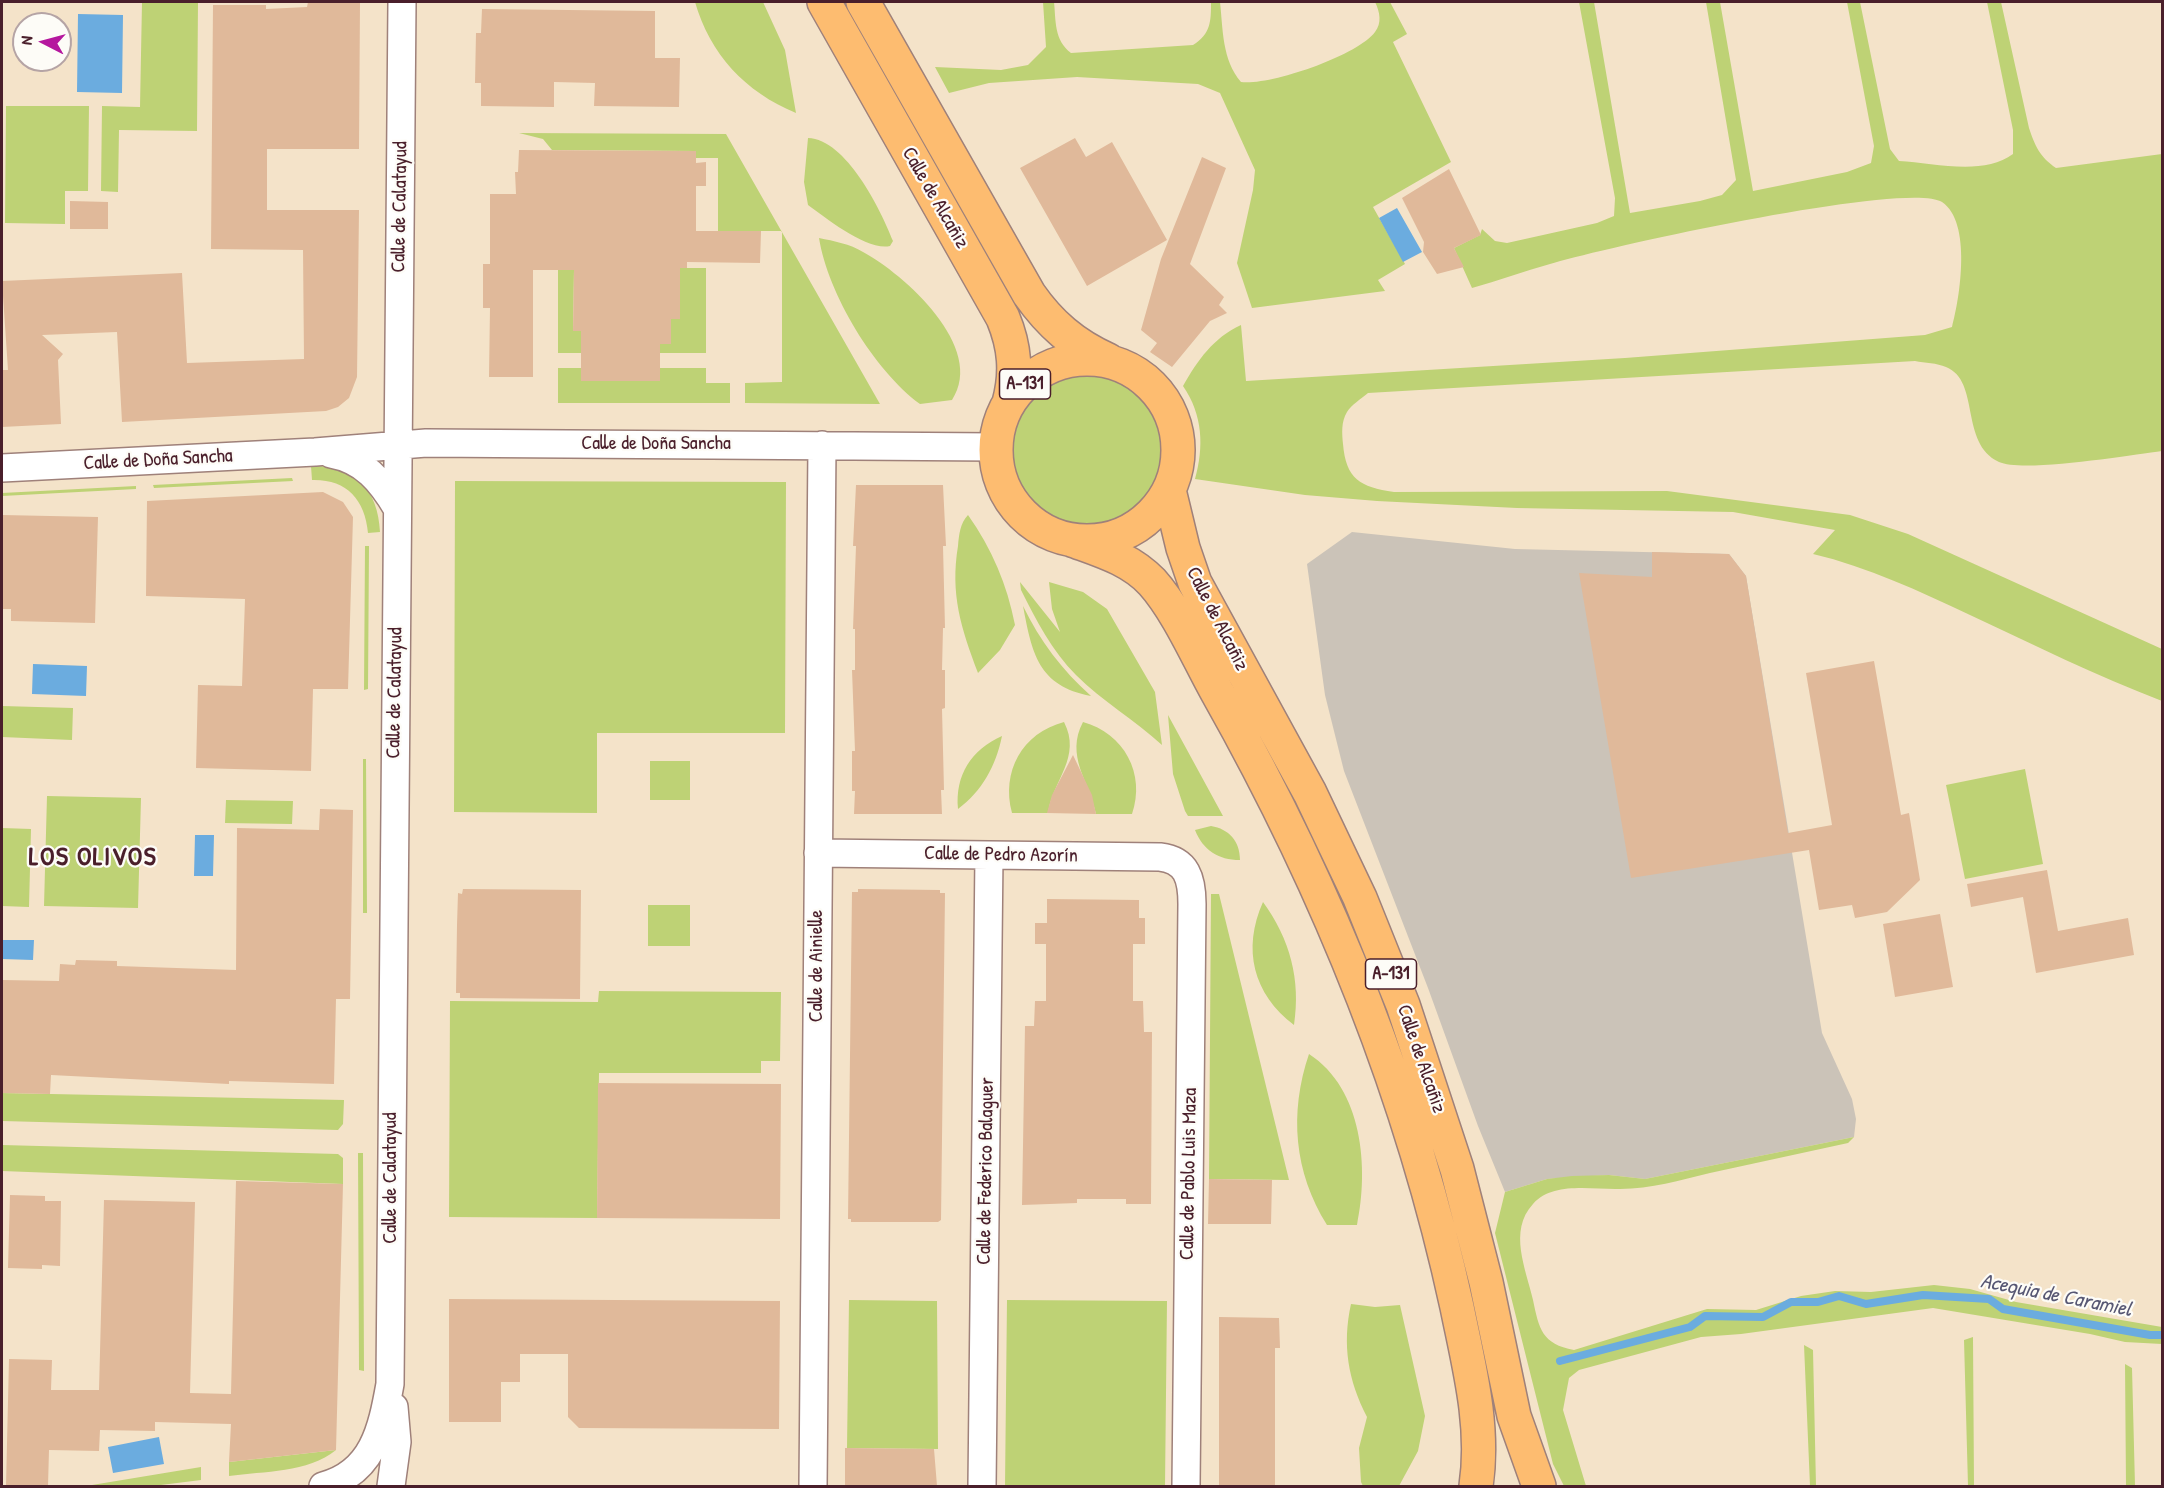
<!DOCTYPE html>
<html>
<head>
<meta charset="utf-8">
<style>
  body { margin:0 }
  #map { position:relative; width:2164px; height:1488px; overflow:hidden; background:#f4e3c9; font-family:"Patrick Hand",sans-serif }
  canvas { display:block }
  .frame { position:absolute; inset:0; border:3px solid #4a1f2b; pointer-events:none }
  .north { position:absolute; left:12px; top:12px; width:60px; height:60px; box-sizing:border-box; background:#fdfcf7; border:2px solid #b5a4a5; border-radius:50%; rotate:276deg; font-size:16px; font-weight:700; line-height:24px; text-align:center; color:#4a1f2b }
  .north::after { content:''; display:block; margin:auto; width:21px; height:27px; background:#b5179e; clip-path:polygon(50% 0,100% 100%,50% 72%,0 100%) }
</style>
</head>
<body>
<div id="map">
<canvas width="2164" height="1488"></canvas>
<div class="frame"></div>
<div class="north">N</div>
</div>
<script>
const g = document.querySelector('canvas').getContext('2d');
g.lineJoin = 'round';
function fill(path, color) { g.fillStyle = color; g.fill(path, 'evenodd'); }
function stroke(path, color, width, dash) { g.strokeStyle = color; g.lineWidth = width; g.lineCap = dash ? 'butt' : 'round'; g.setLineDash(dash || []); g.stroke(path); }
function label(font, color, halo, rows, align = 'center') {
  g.font = font + ' "Patrick Hand",sans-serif'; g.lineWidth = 4.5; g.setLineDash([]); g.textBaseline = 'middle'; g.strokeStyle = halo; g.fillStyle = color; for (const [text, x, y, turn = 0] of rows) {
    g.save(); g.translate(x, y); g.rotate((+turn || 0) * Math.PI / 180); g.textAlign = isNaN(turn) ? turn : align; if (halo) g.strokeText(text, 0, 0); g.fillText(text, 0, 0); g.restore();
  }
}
const industrial = new Path2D(`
  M1352,532L1515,549L1729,554L1746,576L1822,1033L1852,1099L1856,1119L1854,1137L1645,1179L1609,1175L1547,1179L1505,1192L1478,1126L1428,988L1344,771L1325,695L1307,564Z`);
const green = new Path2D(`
  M142,2H198L197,131L119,130L118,192L101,191L102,106L140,107Z
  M695,2H763L785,50L796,113C745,92 710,54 695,2Z
  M840,2H847L1017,302L1012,305Z
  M1043,2H1054C1056,21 1054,40 1071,53L1193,45C1211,34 1211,21 1211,2H1220C1223,29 1222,60 1241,82C1269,86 1357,56 1375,32C1382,23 1380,12 1375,2H1390L1407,34L1393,42L1451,162L1373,207L1405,264L1378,280L1385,291L1252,308L1237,263L1253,190L1255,170L1220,93L1198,84L1077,77L989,83L949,93L935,67L1001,70L1028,65L1046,47Z
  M1579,2H1594L1630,213L1700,201L1722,195L1736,180L1706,2H1720L1753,191L1847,172L1871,163L1874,146L1847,2H1860L1890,149L1899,161C1934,163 1984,176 2013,154V130L1987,2H2001L2029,128C2035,146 2040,157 2056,168L2162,154V451C2131,455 2023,473 1999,462C1959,443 1981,381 1946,367C1937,363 1925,363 1915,361L1368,393C1361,399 1351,405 1347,412C1341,422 1342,433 1343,444C1346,479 1360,487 1394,492L1667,491L1850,515L1908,534L2162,649V701C2097,676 2034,645 1970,615C1919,591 1868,567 1813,554L1835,530L1733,512L1517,508L1377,501L1305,495L1195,479C1204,447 1203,415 1183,386C1198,360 1213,338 1241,325L1246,381L1625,358L1925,335L1952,327C1960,298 1972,222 1942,202C1909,180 1601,248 1550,264C1524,271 1498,281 1472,288L1454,248L1480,235L1482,229L1495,241L1507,243L1597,223L1614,216L1615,198Z
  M6,106H89L88,191H65V224L5,223Z
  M519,133L726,134L880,404L745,403V383L782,382V231H718V158H696V151L552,150L543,139Z
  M808,138C846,139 881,210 893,241L890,246C867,251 826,218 808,205L804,182Z
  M819,238C834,241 850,244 863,252C904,274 987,348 952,400L920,404C874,370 828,294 819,238Z
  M680,268H706V353H558V269L574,270L573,330C607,331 637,344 671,344V319L680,318Z
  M558,368H581V381H659L660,368H706V383H730V403H558Z
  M1012 451a75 75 0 1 1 150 0a75 75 0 1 1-150 0Z
  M311,466C355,465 378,489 380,532L368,533C365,499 346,479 312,480Z
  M292,478L293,481L154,488L153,485Z
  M455,481L786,482L785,733H597V813L454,812Z
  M136,486V489L2,496V493Z
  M968,515C992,549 1007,584 1015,625L1000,650L978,673C961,628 950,594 958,546C959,535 960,523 968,515Z
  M365,546H369L368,689L364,690Z
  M1020,582L1060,632L1052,609L1049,582L1083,592L1107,609L1155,692L1162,745C1135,720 1102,701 1076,675C1052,651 1036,620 1021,590Z
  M1023,606C1040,641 1062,670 1091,696C1038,686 1032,653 1023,606Z
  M2,706L73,708L72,740L2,737Z
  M1168,715L1223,816H1188L1185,811L1173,774Z
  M1064,722C1082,757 1053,780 1048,813H1012C1001,772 1022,733 1064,722Z
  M1083,722C1124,733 1146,774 1132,814H1096C1089,781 1065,756 1083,722Z
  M1002,736C996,766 982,791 958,809C955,775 971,750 1002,736Z
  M363,759H366L367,913H363Z
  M650,761H690V800H650Z
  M2025,769L2043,864L1965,879L1946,785Z
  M47,796L141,798L138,908L44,906Z
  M226,800L293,801L292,824L225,823Z
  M1211,826C1229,829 1240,841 1240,860C1218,860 1203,850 1195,830Z
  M2,828L31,829L29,907L2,906Z
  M1211,894H1219L1289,1180L1209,1179Z
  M1263,902C1290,939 1301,980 1294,1025C1253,994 1242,949 1263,902Z
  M648,905H690V946H648Z
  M599,991L781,992L780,1061H761V1073H599L597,1218L449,1217L450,1001L598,1002Z
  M1309,1054C1363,1089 1369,1168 1357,1225H1327C1294,1172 1289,1113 1309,1054Z
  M2,1093L344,1100L343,1124L338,1130L2,1121Z
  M1854,1137L1848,1143C1802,1153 1756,1163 1710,1173C1680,1180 1651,1189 1620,1189C1593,1190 1553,1181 1533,1204C1508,1231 1526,1269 1533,1300C1539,1329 1542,1344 1574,1350L1707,1309L1756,1310L1801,1296L1835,1291L1871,1292L1934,1285L1970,1289L2016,1302L2162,1327V1344L2125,1342L2090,1334L1933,1308L1741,1334L1701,1337L1579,1370L1569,1378L1563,1410L1586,1486H1564L1553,1464L1495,1233L1505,1192L1547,1179L1572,1176L1609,1175L1645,1179Z
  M2,1145L338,1154L343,1158V1184L2,1171Z
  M358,1153H363L364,1371L359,1370Z
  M849,1300L937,1301L938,1449L847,1448Z
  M1007,1300L1167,1301L1165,1486H1005Z
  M1351,1304L1375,1307L1400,1305L1425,1416L1418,1451L1399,1486H1363L1361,1482L1359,1448L1367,1417C1348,1380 1342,1345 1351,1304Z
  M1973,1337L1974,1486H1968L1964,1340Z
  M1804,1345L1813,1350L1816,1486H1810Z
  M2125,1364L2132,1368L2135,1486H2126Z
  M336,1450C308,1473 264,1471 229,1476V1462Z
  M201,1467V1480L153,1486H86Z`);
const water = new Path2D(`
  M78,14L123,15L122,93L77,92Z
  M1397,208L1422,252L1403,262L1379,218Z
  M33,664L87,666L86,696L32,694Z
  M195,835H214L213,876H194Z
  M2,940H34L33,960L2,959Z
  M159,1437L164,1464L113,1473L108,1447Z`);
const stream = new Path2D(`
  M1560,1361L1690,1327L1705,1316L1763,1317L1791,1302H1818L1839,1296L1866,1304L1923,1295L1989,1299L2003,1309L2150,1335H2162`);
const building = new Path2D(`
  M308,2H360L359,149H267V210H359L357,377L349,398L338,407L326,411L122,422L117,332L42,335L63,354L58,360L61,424L2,427V370H8L2,281L182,273L187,363L304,359L303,250L211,249L213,5H266V9L307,7Z
  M482,9L655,11V58H680L679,107L594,106L595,83L554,82V107L481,106V83H475L476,33H481Z
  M1075,138L1086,157L1112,142L1167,240L1087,286L1020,168Z
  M519,150L696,151V163L706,162V186H696V231H761L760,263L687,262V268H680V319H671V344H660V381H581V331H573L574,270H533V377H489L490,308H483V264H490V194H516L515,172H518Z
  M1202,157L1226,168L1190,264L1224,297L1219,305L1227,313L1210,321L1172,367L1150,352L1157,343L1141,330L1161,259Z
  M1449,169L1481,235L1454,248L1464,267L1437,274L1423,252L1424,242L1402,198Z
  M70,201L108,202V229H70Z
  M856,485H943L946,546H943L945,628H943L942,670H945V708L942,709L944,790H941L942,814H854L855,791H852V751H855L852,670H855V629H853L856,546H853Z
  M323,492L343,502L353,517L348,689H313L311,771L196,768L198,685L242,686L245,599L146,596L147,501Z
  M2,515L98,517L95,623L11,621V609H2Z
  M1652,552L1729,554L1746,576L1788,833L1832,825L1806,673L1874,661L1901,815L1909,813L1920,880L1887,912L1855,918L1852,905L1819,910L1809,850L1631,878L1579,573L1652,577Z
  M1073,755L1092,795L1096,814L1047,813L1052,795Z
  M320,809L353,810L350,999H336L334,1084L229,1081V1084L51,1075L50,1094L2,1093V980L59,981L60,964L75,965L76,960L117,961V966L236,970L237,828L319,830Z
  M2047,870L2058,931L2128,918L2134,955L2036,973L2023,897L1971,907L1967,884Z
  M463,889L581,890L580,999L460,998V993H456L457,925L458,893L462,894Z
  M858,889L940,890V893H945L941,1220L938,1222H851V1219H848L852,892H858Z
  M1047,899L1139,900V918H1145V944H1133V1001H1143L1144,1032H1152L1151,1204H1126V1199H1077V1203L1022,1205L1025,1026H1034L1035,1001H1046V944H1035V923H1047Z
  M1940,914L1953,987L1895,997L1883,924Z
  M598,1083L781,1084L780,1219L597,1218Z
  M1209,1179L1272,1180L1271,1224H1208Z
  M236,1181L343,1184L336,1450L229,1462L231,1424L155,1422V1431L100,1430L99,1451L49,1450L48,1486H6L9,1359L52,1360L51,1390H99L104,1200L195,1202L190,1393L231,1394Z
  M10,1195L45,1196V1201H61L60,1266L42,1265V1269L8,1268Z
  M449,1299L780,1301L779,1429L579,1428L568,1417V1354H520V1382H501V1422H449Z
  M1219,1317L1279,1318L1280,1348H1275V1486H1219Z
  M845,1448L934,1449L937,1486H845Z`);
const street = new Path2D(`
  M331,454C364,460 381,481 397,508
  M2,468L315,452L426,443L996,447
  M818,853L1160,857C1187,860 1192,879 1192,904L1186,1486
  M323,1486C373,1473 382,1429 390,1384L402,2
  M391,1486L397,1442L394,1407
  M813,1486L822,445
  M982,1486L989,855`);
const primary = new Path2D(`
  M824,2L1003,318C1015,347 1017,373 1009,403
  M863,2L1029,294C1050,324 1074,345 1108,360
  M996 450a91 91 0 1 1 182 0a91 91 0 1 1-182 0Z
  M1169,490L1183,548L1195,583L1310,793L1360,898L1403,1005L1457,1169L1486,1282L1514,1416L1539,1486
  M1072,540C1102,551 1130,559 1152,582C1178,611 1198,658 1217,692C1326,885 1410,1090 1457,1307C1469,1366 1485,1426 1476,1486`);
const shields = [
  [1025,384,51],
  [1391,974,51]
];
const shieldNames = [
  ["A-131",1025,384],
  ["A-131",1391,974]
];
const streetNames = [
  ["Calle de Alcañiz",935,198,60],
  ["Calle de Calatayud",400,207,-89],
  ["Calle de Doña Sancha",656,444],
  ["Calle de Doña Sancha",158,460,-3],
  ["Calle de Alcañiz",1217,619,63],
  ["Calle de Calatayud",395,693,-89],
  ["Calle de Pedro Azorín",1001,855,1],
  ["Calle de Ainielle",817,966,-90],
  ["Calle de Alcañiz",1421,1059,71],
  ["Calle de Federico Balaguer",986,1171,-89],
  ["Calle de Pablo Luis Maza",1189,1174,-89],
  ["Calle de Calatayud",391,1178,-90]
];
const waterNames = [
  ["Acequia de Caramiel",2056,1296,11]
];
const districtNames = [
  ["LOS OLIVOS",93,858]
];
fill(industrial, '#cbc3b8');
fill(green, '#bed275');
fill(water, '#6bacdf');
stroke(stream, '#6bacdf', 8);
fill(building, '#e0b99a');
stroke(street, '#9f817a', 30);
stroke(primary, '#9f817a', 36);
stroke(street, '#fff', 27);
stroke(primary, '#fdbc70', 33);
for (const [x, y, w] of shields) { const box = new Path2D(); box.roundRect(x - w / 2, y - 15, w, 30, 4.5); g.fillStyle = '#fdfcf7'; g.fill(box); stroke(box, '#4a1f2b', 1.5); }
label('bold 18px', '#4a1f2b', null, shieldNames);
label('20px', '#4a1f2b', '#fdfcf7', streetNames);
label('italic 21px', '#575773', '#fdfcf7', waterNames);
g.letterSpacing = '1.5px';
label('bold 26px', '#4a1f2b', '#fdfcf7', districtNames);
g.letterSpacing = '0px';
</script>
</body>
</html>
